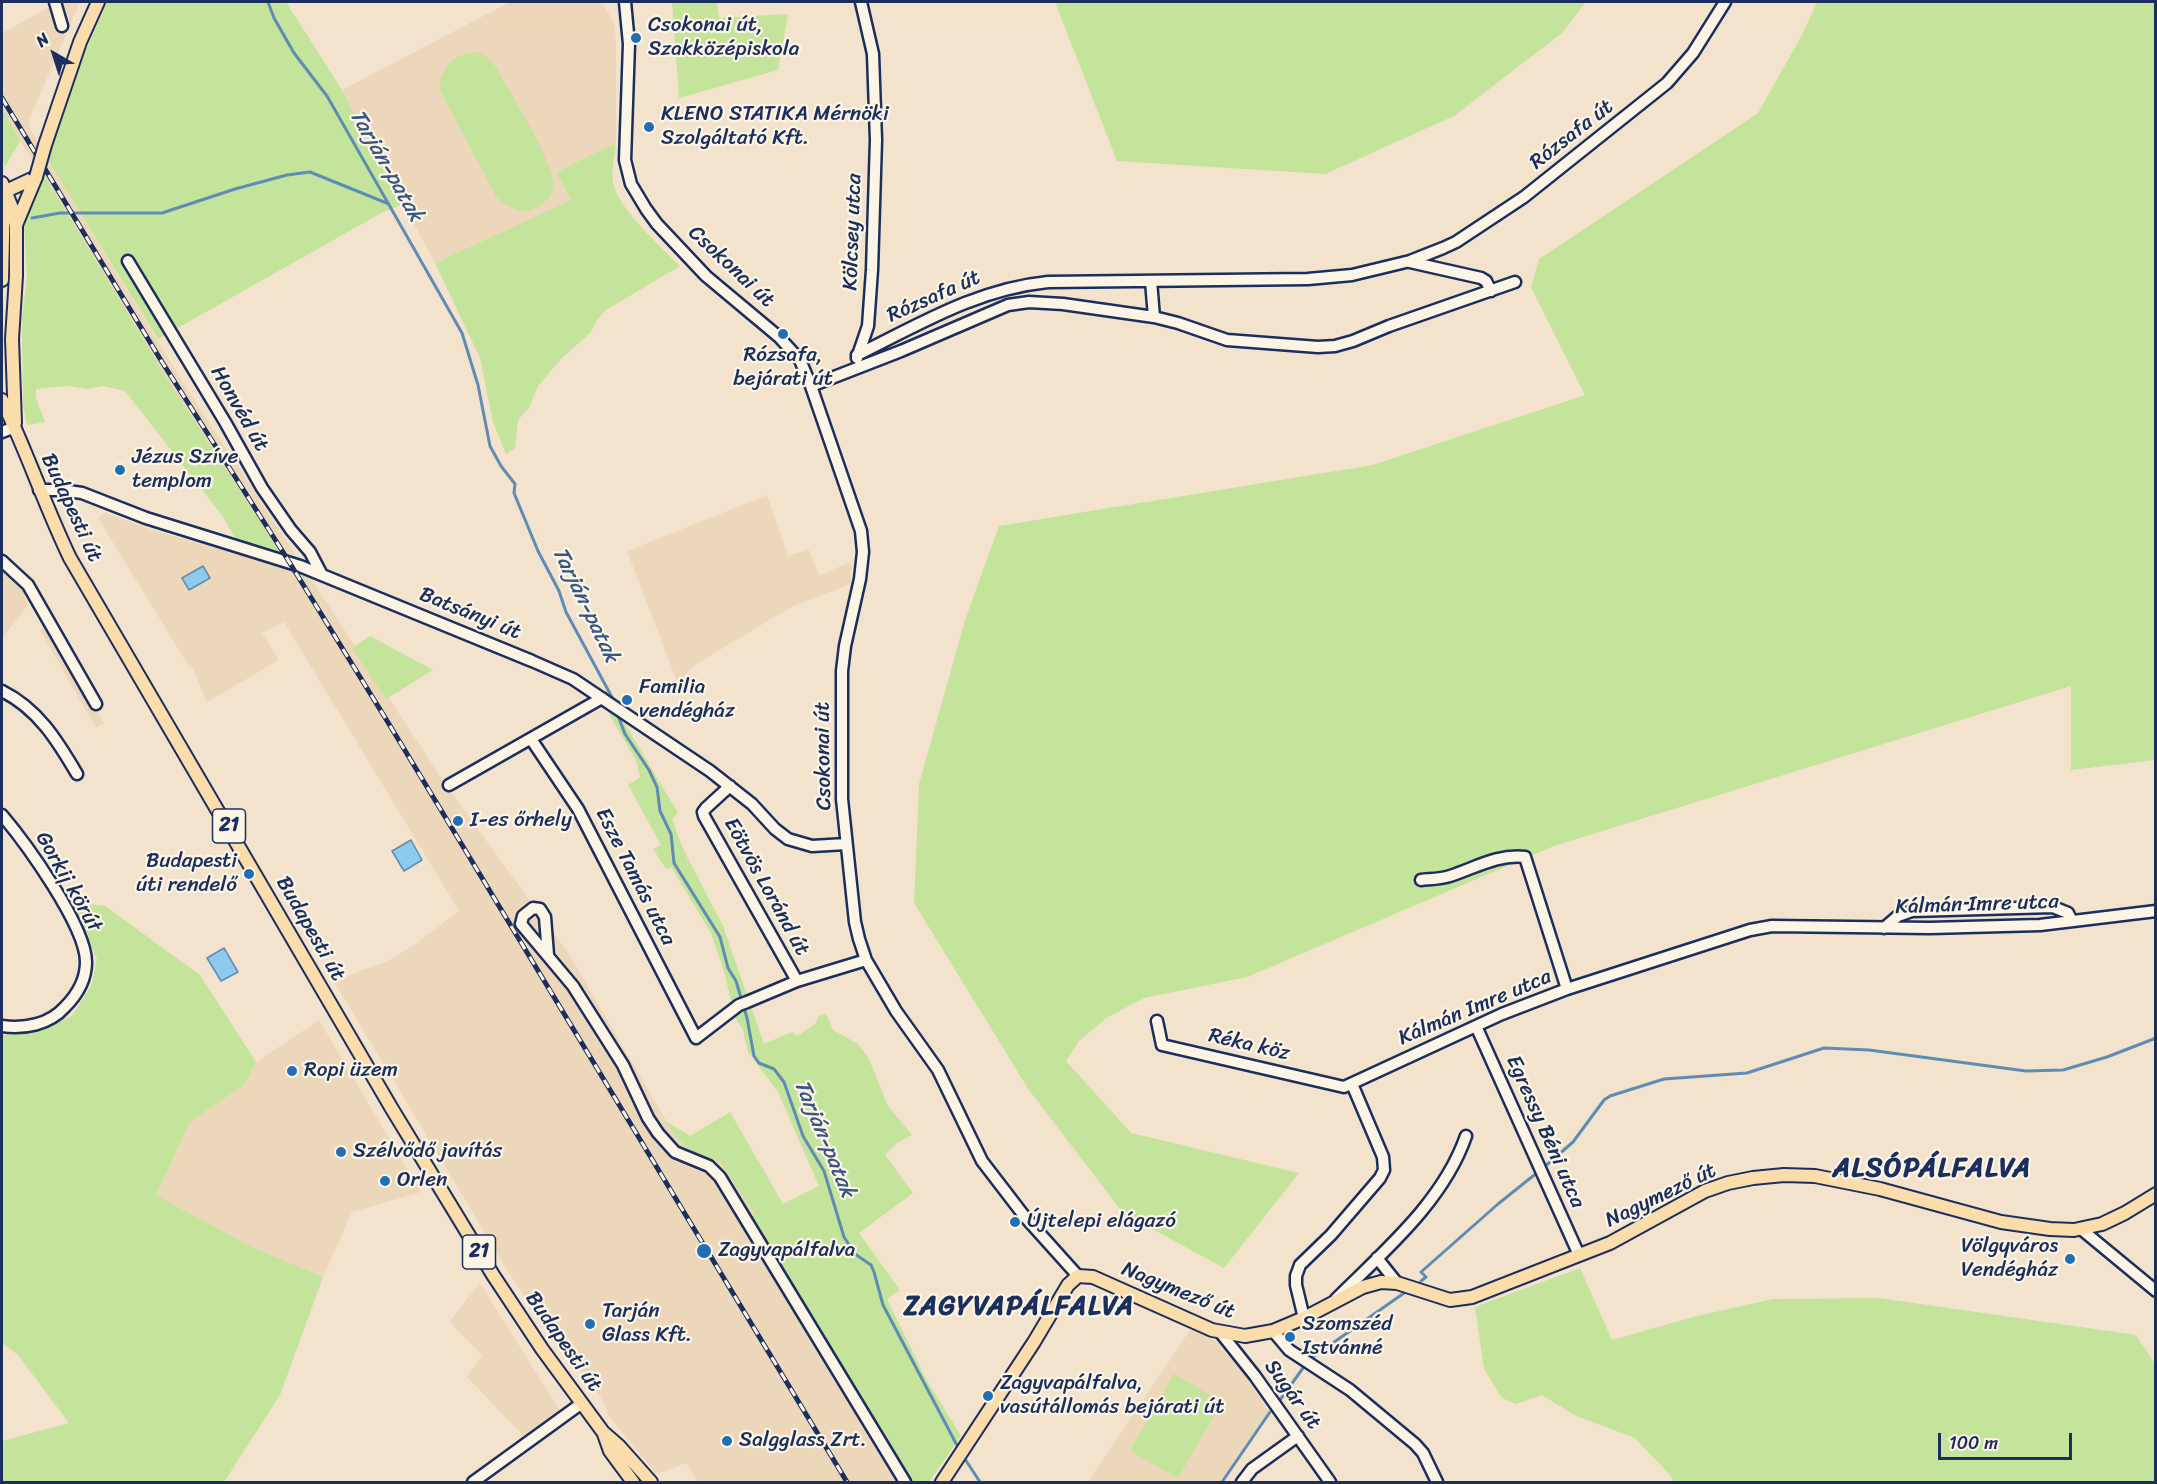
<!DOCTYPE html>
<html>
<head>
<meta charset="utf-8">
<style>
  body { margin:0 }
  #map { position:relative; width:2157px; height:1484px; overflow:hidden; background:#f3e3cc; font-family:Sriracha,sans-serif }
  canvas { display:block }
  .frame { position:absolute; inset:0; border:3px solid #1b2f5e; pointer-events:none }
  .north { position:absolute; left:24px; top:24px; width:60px; height:60px; -webkit-text-stroke:4px #fcf5e5; paint-order:stroke; rotate:321deg; font-size:16px; font-weight:700; line-height:24px; text-align:center; color:#1b2f5e }
  .north::after { content:''; display:block; margin:auto; width:21px; height:27px; background:#1b2f5e; clip-path:polygon(50% 0,100% 100%,50% 72%,0 100%) }
  .scale { position:absolute; left:1938px; top:1433px; width:134px; height:27px; box-sizing:border-box; border:3px solid #1b2f5e; border-top:0; padding-left:8px; font-size:18px; line-height:21px; white-space:nowrap; color:#1b2f5e; -webkit-text-stroke:4px #fcf5e5; paint-order:stroke }
</style>
</head>
<body>
<div id="map">
<canvas width="2157" height="1484"></canvas>
<div class="frame"></div>
<div class="north">N</div>
<div class="scale">100 m</div>
</div>
<script>
const g = document.querySelector('canvas').getContext('2d');
g.lineJoin = 'round';
function fill(path, color) { g.fillStyle = color; g.fill(path, 'evenodd'); }
function stroke(path, color, width, dash) { g.strokeStyle = color; g.lineWidth = width; g.lineCap = dash ? 'butt' : 'round'; g.setLineDash(dash || []); g.stroke(path); }
function label(font, color, halo, rows, align = 'center') {
  g.font = font + ' Sriracha,sans-serif'; g.lineWidth = 4.5; g.setLineDash([]); g.textBaseline = 'middle'; g.strokeStyle = halo; g.fillStyle = color; for (const [text, x, y, turn = 0] of rows) {
    g.save(); g.translate(x, y); g.rotate((+turn || 0) * Math.PI / 180); g.textAlign = isNaN(turn) ? turn : align; if (halo) g.strokeText(text, 0, 0); g.fillText(text, 0, 0); g.restore();
  }
}
const built = new Path2D(`
  M55,2H80L29,120L30,128L48,160L184,384L447,787L567,951L678,1141L696,1154L720,1162L755,1215L739,1223L898,1482H697L687,1463L656,1474L609,1416L601,1398L575,1364L567,1358L509,1273L335,983L360,971L386,962L413,946L459,911L284,622L262,633L279,660L207,702L192,667L190,668L98,518L105,513L153,530L244,556L237,541L280,553L171,385L44,175L20,141L2,108V33L48,8Z
  M510,2H602L614,23L616,39V143L556,172L571,200L435,263L342,90Z
  M767,495L788,556L809,550L819,575L851,562V584L793,606L693,666L678,684L627,551Z
  M2,567L22,587L28,605L2,639Z
  M48,626L104,723L96,728L40,630Z
  M319,1020L421,1192L352,1212L323,1277L254,1248L156,1195L190,1122L244,1085L256,1062Z
  M480,1283L562,1414L526,1439L467,1377L482,1355L449,1322Z
  M1190,1330L1214,1339L1248,1379L1269,1412L1220,1482H1088Z`);
const green = new Path2D(`
  M107,2H286L342,90L403,204L385,211L158,339L48,160L65,99Z
  M672,2H717L719,18L788,14L778,70L679,98Z
  M1055,2H1586L1562,33L1454,116L1325,174L1117,161Z
  M1817,2H2155V760L2071,770V686L1554,846L1247,977L1144,998L1106,1018L1079,1041L1066,1061L1131,1133L1299,1173L1224,1268L1123,1213L1029,1090L914,903L919,784L966,617L999,526L1373,465L1585,395L1531,287L1539,259L1758,113L1803,33Z
  M476,52C486,55 491,60 497,69C510,93 557,165 553,189C551,198 542,205 534,209C520,215 508,207 497,198L440,90C440,67 453,54 476,52Z
  M2,108L20,141L5,167L2,159Z
  M616,143C615,157 610,172 614,186C622,213 660,245 680,266L606,310L598,319L591,332L560,360L538,386L529,408L518,420L515,448L506,454L493,422L480,358L435,263L571,200L556,172Z
  M44,175L171,385L281,554L237,541L224,518L125,391L103,386L88,389L66,386L36,389V398L45,422L27,425L23,405L22,317L27,278L24,224Z
  M370,636L433,670L386,699L352,648Z
  M605,707L625,724L678,813L672,819L683,849L723,926L764,1044L792,1032L797,1036L815,1024L819,1016L826,1014L833,1030L858,1044L868,1057L888,1106L912,1135L897,1143L885,1155L913,1193L859,1233L900,1290L887,1299L926,1379L961,1436L929,1482H898L739,1222L755,1215L720,1162L696,1154L679,1141L665,1121L690,1136L730,1112L783,1204L819,1186L778,1092L748,1052L743,1030L735,1017L724,971L711,933L672,868L666,869L653,849L661,845L628,785L640,777L636,760Z
  M86,904L105,906L200,975L256,1062L244,1085L190,1122L156,1195L254,1248L323,1277L280,1395L224,1482H2V1441L69,1423L18,1355L2,1343V1035L25,1034L72,1016L91,986L97,959L72,907Z
  M1580,1268L1612,1340L1693,1317L1773,1299L1879,1298L2136,1335L2155,1364V1482H1674L1670,1475L1635,1438L1576,1416L1542,1395L1516,1404L1502,1398L1484,1369L1475,1307Z
  M1174,1374L1222,1402L1178,1478L1130,1451Z`);
const water = new Path2D(`
  M203,566L210,578L189,590L182,578Z
  M411,840L422,860L404,871L392,851Z
  M224,948L238,972L221,981L207,958Z`);
const stream = new Path2D(`
  M268,2L274,18L294,53L327,96L462,333L478,385L490,446L501,466L515,484L514,493L538,551L559,591L566,612L614,701
  M32,218L60,213H162L235,189L287,175L310,172L389,204
  M617,713L625,734L649,770L657,787L660,811L671,834L674,863L720,937L728,968L736,981L747,1018L754,1056L759,1063L774,1069L784,1082L803,1136L824,1171L844,1237L855,1254L871,1265L874,1272L883,1305L960,1451
  M1543,1168L1573,1142L1604,1100L1610,1096L1664,1079L1747,1073L1824,1048L1869,1050L2026,1071L2063,1070L2107,1057L2156,1038
  M1421,1281L1426,1277L1421,1272L1498,1204L1538,1172
  M1310,1359L1407,1291
  M1280,1400L1303,1368
  M963,1456L980,1482
  M1222,1482L1270,1412`);
const minor = new Path2D(`
  M55,2L62,26
  M625,2L629,44L625,160L631,184L646,209L657,224L706,276L779,337L800,360L811,386L861,531L863,552L860,579L845,646L842,671V799L855,922L859,939L866,960L896,1011L938,1070L982,1161L1025,1217L1078,1276
  M128,261L225,422L262,488L291,530L310,552L321,573
  M1410,262L1481,278L1486,281L1491,291
  M1151,281L1154,317
  M857,355C920,324 977,289 1048,282L1308,279L1352,275L1410,261L1443,248L1456,242L1524,197L1667,83L1693,53L1725,2
  M857,358L868,326L872,270L876,140L873,54L861,2
  M811,386L901,351L1008,305L1029,302L1063,304L1154,317L1178,323L1227,340L1318,347L1335,346L1353,341L1389,326L1515,282
  M2,432L15,427
  M39,490H61L82,493L146,518L300,566L532,661L573,679L710,771L752,804L775,829L788,839L812,846L846,844
  M2,561L28,585L96,704
  M2,691C38,709 57,740 77,774
  M531,739L578,809L696,1038L739,1005L747,1002L797,981L866,960
  M449,785L602,698
  M730,786L706,808L703,812L704,816L797,981
  M2,815C25,842 86,926 86,962C86,979 77,995 65,1007C49,1025 24,1029 2,1026
  M1421,880C1430,879 1441,879 1450,876C1475,868 1497,854 1525,857L1567,989
  M1884,928L1898,916L1912,911L2053,907L2068,913L2072,921
  M548,955L545,917L540,909L533,908L523,916L521,924L573,986L623,1065L648,1118L658,1133L675,1152L709,1166L720,1177L905,1482
  M1157,1021L1162,1045L1344,1087L1502,1014L1567,989L1750,930L1772,926L1930,928L2040,925L2156,911
  M1476,1026L1579,1255
  M2081,1229L2156,1291
  M1377,1258L1397,1283
  M1336,1299C1384,1251 1443,1202 1466,1136
  M1304,1318L1296,1285V1276L1300,1265L1331,1235L1380,1178L1384,1170L1383,1157L1352,1084
  M1273,1331L1289,1350L1350,1390L1415,1444L1423,1453L1437,1482
  M1220,1332L1255,1376L1330,1482
  M473,1482L582,1403
  M1242,1482L1252,1469L1298,1436`);
const major = new Path2D(`
  M45,145L80,42L98,2
  M2,183L12,208L16,225V276L12,339L15,423
  M4,192L36,177
  M16,225L36,177
  M2,280L4,196
  M2,400C27,452 45,506 70,558L392,1109L493,1275L542,1349L603,1432L619,1446L651,1482
  M604,1434L610,1451L633,1482
  M942,1482L1034,1342L1068,1285L1078,1276L1093,1277L1212,1330L1245,1336L1273,1331L1304,1318L1363,1287L1381,1282L1397,1283L1450,1300L1472,1297L1610,1243L1705,1191L1728,1183L1753,1178L1784,1175L1815,1176L1880,1189L2001,1222L2050,1229L2074,1230L2102,1224L2125,1213L2156,1194`);
const rail = new Path2D(`
  M2,98L162,362L283,552L389,724L847,1482`);
const majorBridge = new Path2D(`
  M36,177L45,145`);
const markers = [
  [636,38,6,"#1f6fb2"],
  [649,127,6,"#1f6fb2"],
  [783,334,6,"#1f6fb2"],
  [120,470,6,"#1f6fb2"],
  [627,700,6,"#1f6fb2"],
  [458,821,6,"#1f6fb2"],
  [249,874,6,"#1f6fb2"],
  [292,1071,6,"#1f6fb2"],
  [341,1152,6,"#1f6fb2"],
  [385,1181,6,"#1f6fb2"],
  [1015,1222,6,"#1f6fb2"],
  [704,1251,8,"#1f6fb2"],
  [2070,1259,6,"#1f6fb2"],
  [590,1324,6,"#1f6fb2"],
  [1290,1337,6,"#1f6fb2"],
  [988,1396,6,"#1f6fb2"],
  [727,1441,6,"#1f6fb2"]
];
const shields = [
  [229,826,33],
  [479,1252,33]
];
const shieldNames = [
  ["21",229,826],
  ["21",479,1252]
];
const poiNames = [
  ["Csokonai út,",648,26],
  ["Szakközépiskola",648,50],
  ["KLENO STATIKA Mérnöki",661,115],
  ["Szolgáltató Kft.",661,139],
  ["Rózsafa,",783,356,"center"],
  ["bejárati út",783,380,"center"],
  ["Jézus Szíve",132,458],
  ["templom",132,482],
  ["Familia",639,688],
  ["vendégház",639,712],
  ["I-es őrhely",470,821],
  ["Budapesti",237,862,"right"],
  ["úti rendelő",237,886,"right"],
  ["Ropi üzem",304,1071],
  ["Szélvődő javítás",353,1152],
  ["Orlen",397,1181],
  ["Újtelepi elágazó",1027,1222],
  ["Völgyváros",2058,1247,"right"],
  ["Vendégház",2058,1271,"right"],
  ["Zagyvapálfalva",718,1251],
  ["Tarján",602,1312],
  ["Glass Kft.",602,1336],
  ["Szomszéd",1302,1325],
  ["Istvánné",1302,1349],
  ["Zagyvapálfalva,",1000,1384],
  ["vasútállomás bejárati út",1000,1408],
  ["Salgglass Zrt.",739,1441]
];
const streetNames = [
  ["Rózsafa út",1572,135,-38],
  ["Kölcsey utca",853,232,-88],
  ["Csokonai út",731,267,43],
  ["Rózsafa út",934,297,-24],
  ["Honvéd út",239,409,60],
  ["Budapesti út",71,508,65],
  ["Batsányi út",470,614,22],
  ["Csokonai út",824,756,-91],
  ["Esze Tamás utca",635,877,63],
  ["Gorkij körút",68,882,60],
  ["Eötvös Loránd út",766,887,61],
  ["Kálmán Imre utca",1977,905,-2],
  ["Budapesti út",310,929,60],
  ["Kálmán Imre utca",1475,1008,-23],
  ["Réka köz",1249,1045,13],
  ["Egressy Béni utca",1545,1132,66],
  ["Nagymező út",1661,1196,-26],
  ["Nagymező út",1178,1291,22],
  ["Budapesti út",563,1342,55],
  ["Sugár út",1292,1395,54]
];
const waterNames = [
  ["Tarján-patak",386,166,60],
  ["Tarján-patak",585,605,64],
  ["Tarján-patak",824,1139,67]
];
const districtNames = [
  ["ALSÓPÁLFALVA",1932,1169],
  ["ZAGYVAPÁLFALVA",1019,1307]
];
fill(built, '#edd7ba');
fill(green, '#c4e39b');
fill(water, '#8dcaed');
stroke(water, '#5f8cb4', 1.5);
stroke(stream, '#5f8cb4', 3);
stroke(minor, '#1b2f5e', 15);
stroke(major, '#1b2f5e', 16);
stroke(minor, '#fcf5e5', 10);
stroke(major, '#faddab', 12);
stroke(rail, '#1b2f5e', 5);
stroke(rail, '#fcf5e5', 3, [9]);
stroke(majorBridge, '#1b2f5e', 16, []);
stroke(majorBridge, '#faddab', 12);
for (const [x, y, r, color] of markers) { const dot = new Path2D(); dot.arc(x, y, r, 0, 2 * Math.PI); g.fillStyle = color; g.fill(dot); stroke(dot, '#fcf5e5', 2); }
for (const [x, y, w] of shields) { const box = new Path2D(); box.roundRect(x - w / 2, y - 17, w, 34, 4.5); g.fillStyle = '#fcf5e5'; g.fill(box); stroke(box, '#1b2f5e', 1.5); }
label('bold 20px', '#1b2f5e', null, shieldNames);
label('21px', '#1b2f5e', '#fcf5e5', poiNames, 'left');
label('21px', '#1b2f5e', '#fcf5e5', streetNames);
label('italic 22px', '#385682', '#fcf5e5', waterNames);
g.letterSpacing = '1.5px';
label('bold 27px', '#1b2f5e', '#fcf5e5', districtNames);
g.letterSpacing = '0px';
</script>
</body>
</html>
